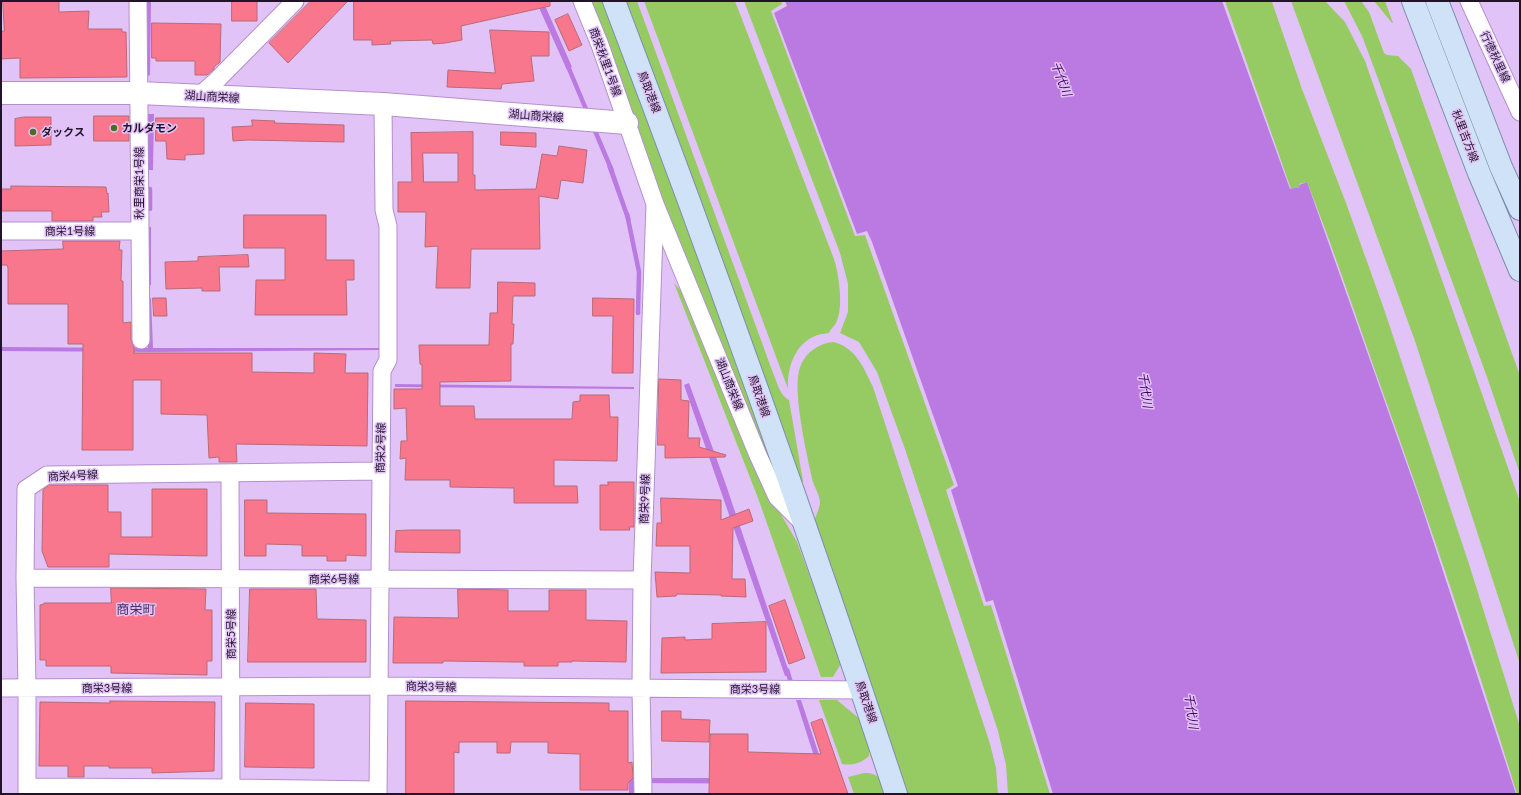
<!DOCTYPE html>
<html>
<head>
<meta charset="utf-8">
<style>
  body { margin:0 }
  #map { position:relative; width:1521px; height:795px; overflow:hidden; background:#e2c3f7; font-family:Lato,sans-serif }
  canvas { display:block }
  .frame { position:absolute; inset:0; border:2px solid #21132a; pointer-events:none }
</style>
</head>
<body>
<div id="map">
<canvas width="1521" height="795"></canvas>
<div class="frame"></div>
</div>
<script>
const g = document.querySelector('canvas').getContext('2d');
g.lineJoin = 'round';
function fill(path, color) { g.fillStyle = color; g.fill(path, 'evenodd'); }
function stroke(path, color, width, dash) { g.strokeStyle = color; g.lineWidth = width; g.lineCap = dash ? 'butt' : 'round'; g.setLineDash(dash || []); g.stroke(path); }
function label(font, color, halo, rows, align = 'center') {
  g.font = font + ' Lato,"Noto Sans JP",sans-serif'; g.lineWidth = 3; g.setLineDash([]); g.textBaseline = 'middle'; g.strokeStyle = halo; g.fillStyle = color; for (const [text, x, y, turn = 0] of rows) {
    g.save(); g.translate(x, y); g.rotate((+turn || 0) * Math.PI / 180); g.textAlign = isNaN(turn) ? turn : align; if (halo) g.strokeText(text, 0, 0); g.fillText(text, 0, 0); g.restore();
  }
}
const green = new Path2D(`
  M589,1H606L707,269L781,489L691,275Z
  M622,1H637L773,373C777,382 780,396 789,400L803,481L800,485Z
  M644,1H735L834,259C839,275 844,308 836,323C834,327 831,328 829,333C824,334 818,334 813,337C794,346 787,369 788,389Z
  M744,1H781L782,4L771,11L855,236L865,235L954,485L946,490L984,606L991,605L1050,794H1008L1006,765L998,731L905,449L877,372L859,342L840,333L848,312V284L840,253Z
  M1225,1L1272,2L1302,89L1346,203L1384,309L1468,561L1507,685L1520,727V794H1517C1475,658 1430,524 1382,390C1357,320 1334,250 1307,182L1299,184L1300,187L1291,189Z
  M1291,1H1325L1345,22L1365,61L1520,502V664L1415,341Z
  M1344,1H1361L1369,12L1384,53L1387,55L1398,56L1411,69L1520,376V474L1487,377L1374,68L1362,36Z
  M1374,1H1385L1393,23H1392Z
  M674,283L682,292L771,497L797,542L842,662L833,677H821L758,498Z
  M834,342C857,349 863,367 873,387L990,744L996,768L998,794H904L813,526C814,520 820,507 820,503C820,496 815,488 813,482C807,457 793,394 799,371C803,354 818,343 834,342Z
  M819,700H837L861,720L869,745V756C861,763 853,766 842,764Z
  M864,773C881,773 881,781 887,794H854L848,777Z`);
const water = new Path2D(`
  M147,1H151L150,75L148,76Z
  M536,1H543L572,67L567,70Z
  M785,1H1222L1290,189L1300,187L1299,185L1307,182L1420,501L1516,794H1053L993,600L986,602L951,490L958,486L872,242L867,231L857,234L774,13L787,6Z
  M148,114H154L153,170H147Z
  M612,165L631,220L626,219L607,166Z
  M147,227H151V285H147Z
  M147,298H151L153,348H380V350L153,352L1,351V347L148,348Z
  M689,383L725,482L790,675L785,676L684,385Z
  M395,384L634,387V389L395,387Z
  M796,700H801L832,794L823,784L634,783L635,794H629V778H821Z`);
const stream = new Path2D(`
  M567,64L588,114
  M593,126L612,171
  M150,189V209
  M627,214L639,272L638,313
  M787,670L792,686`);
const building = new Path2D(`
  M3,1H59V12L89,11L88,29H122V32H126L127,77L20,78V58L1,59V31H4Z
  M232,1H257V21H232Z
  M311,1H348L288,63L269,43Z
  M354,1H550V6L461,26L462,40L445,43L433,44L432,40L390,41L391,44L372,45V40H354Z
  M568,14L582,45L569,51L555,20Z
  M152,23L221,24L220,62L214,67V69L207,75H195V61H156V58H152Z
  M490,30L549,32V56H531L534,81L502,84L501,89L447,87L448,70L495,73Z
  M94,116H129V141H94Z
  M24,117H51V145L15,146V119Z
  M156,118H204V154L185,155V160L167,159L166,141H156Z
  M252,120L275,121L274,123L344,125V142L248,140L233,141L232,127L252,126Z
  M473,132V175H475V190L536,189L542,154L557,156L559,146L587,150L583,183L561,180L558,199L539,196L540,249H471L470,288H436L438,246L425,247L426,212H398V182H412L411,133ZM423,153H458V182H424Z
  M501,132L536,133V147L501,145Z
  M11,186L106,187L107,194L108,193L109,212H101L102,217H93V221H52V211H1V189H11Z
  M244,215H326V260H354V280H346L347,315H255L256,280H285V248H244Z
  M63,241H120L119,250H122L121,281H123V323L131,322V340L134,347V353H252V372L314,373V353L346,354L345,373H368L367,446L236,444L237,462H219V457L209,458L207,415L161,414V380H133V450H82L83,344H68V304H8V268L7,265H1V251L63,249Z
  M248,255L249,267H219L220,291H202V288L166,289L165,262L198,261V257Z
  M498,282L535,283V296H513L512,324H514L513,344H511V381L440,382V406H474L475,419H572L573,402L580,401V395H609L610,417H618L617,461L554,460V486H577L578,503H514V488L450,487V480H405L406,458L400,459L401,441H407L406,408L394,409V389H422V365L420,364L419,345H489L490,313H497Z
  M153,298H166L167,316H154Z
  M593,298L634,299L633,373H612L613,316H593Z
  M659,379L681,380V400L689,401L688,438H700L699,447L726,455L725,457L665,458V445H658Z
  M608,482H634V527H629L630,530H600V485H608Z
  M50,485H108V512H121V537H152V489H207V556L109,554V567H48L42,551L43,490Z
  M661,498L721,500V520L749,509L753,521L733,528L732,579H745L746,597L721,596V595L677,594L676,596L657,597L655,572L690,573V546H656L657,523H661Z
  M245,500H267V513L366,514V556L346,555V561H327V556H302V545L266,544V556H245Z
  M410,530H460V553L395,552L396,531Z
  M111,588L206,589L205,610H212V661H207V675L111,673V666H46V660H40V605L44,604V603H111Z
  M250,589H316L317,619L366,620V662H248Z
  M458,589L508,590V611H549V590H586V620L627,621L626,662L572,661V662H558V666H524V662H516L443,661V663H393L394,617L458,618Z
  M785,600L805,658L789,664L769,606Z
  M766,622V672L661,673L662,638L685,637V640L712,639V624Z
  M110,701L215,702L214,771L152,773V768H109V766H84V777H68V766H39L40,702L110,703Z
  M406,701L609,703V711H628V763L632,762L633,778L628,783V790H580V754L548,753V742H511L510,753H497V742H459V753L454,752V794H406Z
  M246,703L314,704V768L245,767Z
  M662,711H681V719L710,720L709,742L662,741Z
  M822,719L848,794H709L710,734H748V752L821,754L811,723Z`);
const minor = new Path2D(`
  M138,1L141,340
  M582,1L600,45L655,204L757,453L777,497L803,523
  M1469,1L1520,112
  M199,96L217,80L295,1
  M1,231H140
  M230,474L231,794
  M25,578L642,580
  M1,688L379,686L862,690
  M27,787L231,788L378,790
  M27,794V688L25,578L26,489L47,475L381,471
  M378,794L382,371L388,360V226L384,210L383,104
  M643,794L641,689L642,580L655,204`);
const tertiary = new Path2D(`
  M1,93H139L383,104L627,123`);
const primary = new Path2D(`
  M614,1C714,263 808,528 896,794
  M1413,1L1479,173L1520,270
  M1437,1L1501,167L1520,209`);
const markers = [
  [114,128,4,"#4a6d25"],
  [33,132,4,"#4a6d25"]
];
const streetNames = [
  ["行徳秋里線",1495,57,65],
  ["商栄秋里1号線",605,62,70],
  ["鳥取港線",649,92,69],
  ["湖山商栄線",212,97,3],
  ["湖山商栄線",536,116,4],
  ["秋里吉方線",1465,136,69],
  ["秋里商栄1号線",139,183,-90],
  ["商栄1号線",70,231],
  ["湖山商栄線",729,384,68],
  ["鳥取港線",759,396,71],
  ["商栄2号線",381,448,-89],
  ["商栄4号線",73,476,-3],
  ["商栄9号線",645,499,-88],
  ["商栄6号線",334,579],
  ["商栄5号線",231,634,-90],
  ["商栄3号線",431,687,1],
  ["商栄3号線",107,688],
  ["商栄3号線",755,689],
  ["鳥取港線",866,702,71]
];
const poiNames = [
  ["カルダモン",122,128],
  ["ダックス",41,132]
];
const waterNames = [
  ["千代川",1061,79,69],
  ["千代川",1145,390,82],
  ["千代川",1191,711,82]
];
const quarterNames = [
  ["商栄町",136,610]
];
fill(green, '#96cb64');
fill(water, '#ba7ae1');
stroke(stream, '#ba7ae1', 4.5);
fill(building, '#f9778d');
stroke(building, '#b76a75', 1);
stroke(minor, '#b58fcd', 19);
stroke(tertiary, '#b58fcd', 24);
stroke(primary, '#7d8dab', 24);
stroke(minor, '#fff', 17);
stroke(tertiary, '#fff', 22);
stroke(primary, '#cfe2f7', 22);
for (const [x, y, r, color] of markers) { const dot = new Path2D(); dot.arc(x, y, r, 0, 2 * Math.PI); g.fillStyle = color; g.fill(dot); stroke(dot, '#e2c3f7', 1.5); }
label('11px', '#21132a', '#e2c3f7', streetNames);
label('bold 11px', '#21132a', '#e2c3f7', poiNames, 'left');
label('italic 12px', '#450063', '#e2c3f7', waterNames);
label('13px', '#502e64', '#e2c3f7', quarterNames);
</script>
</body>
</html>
